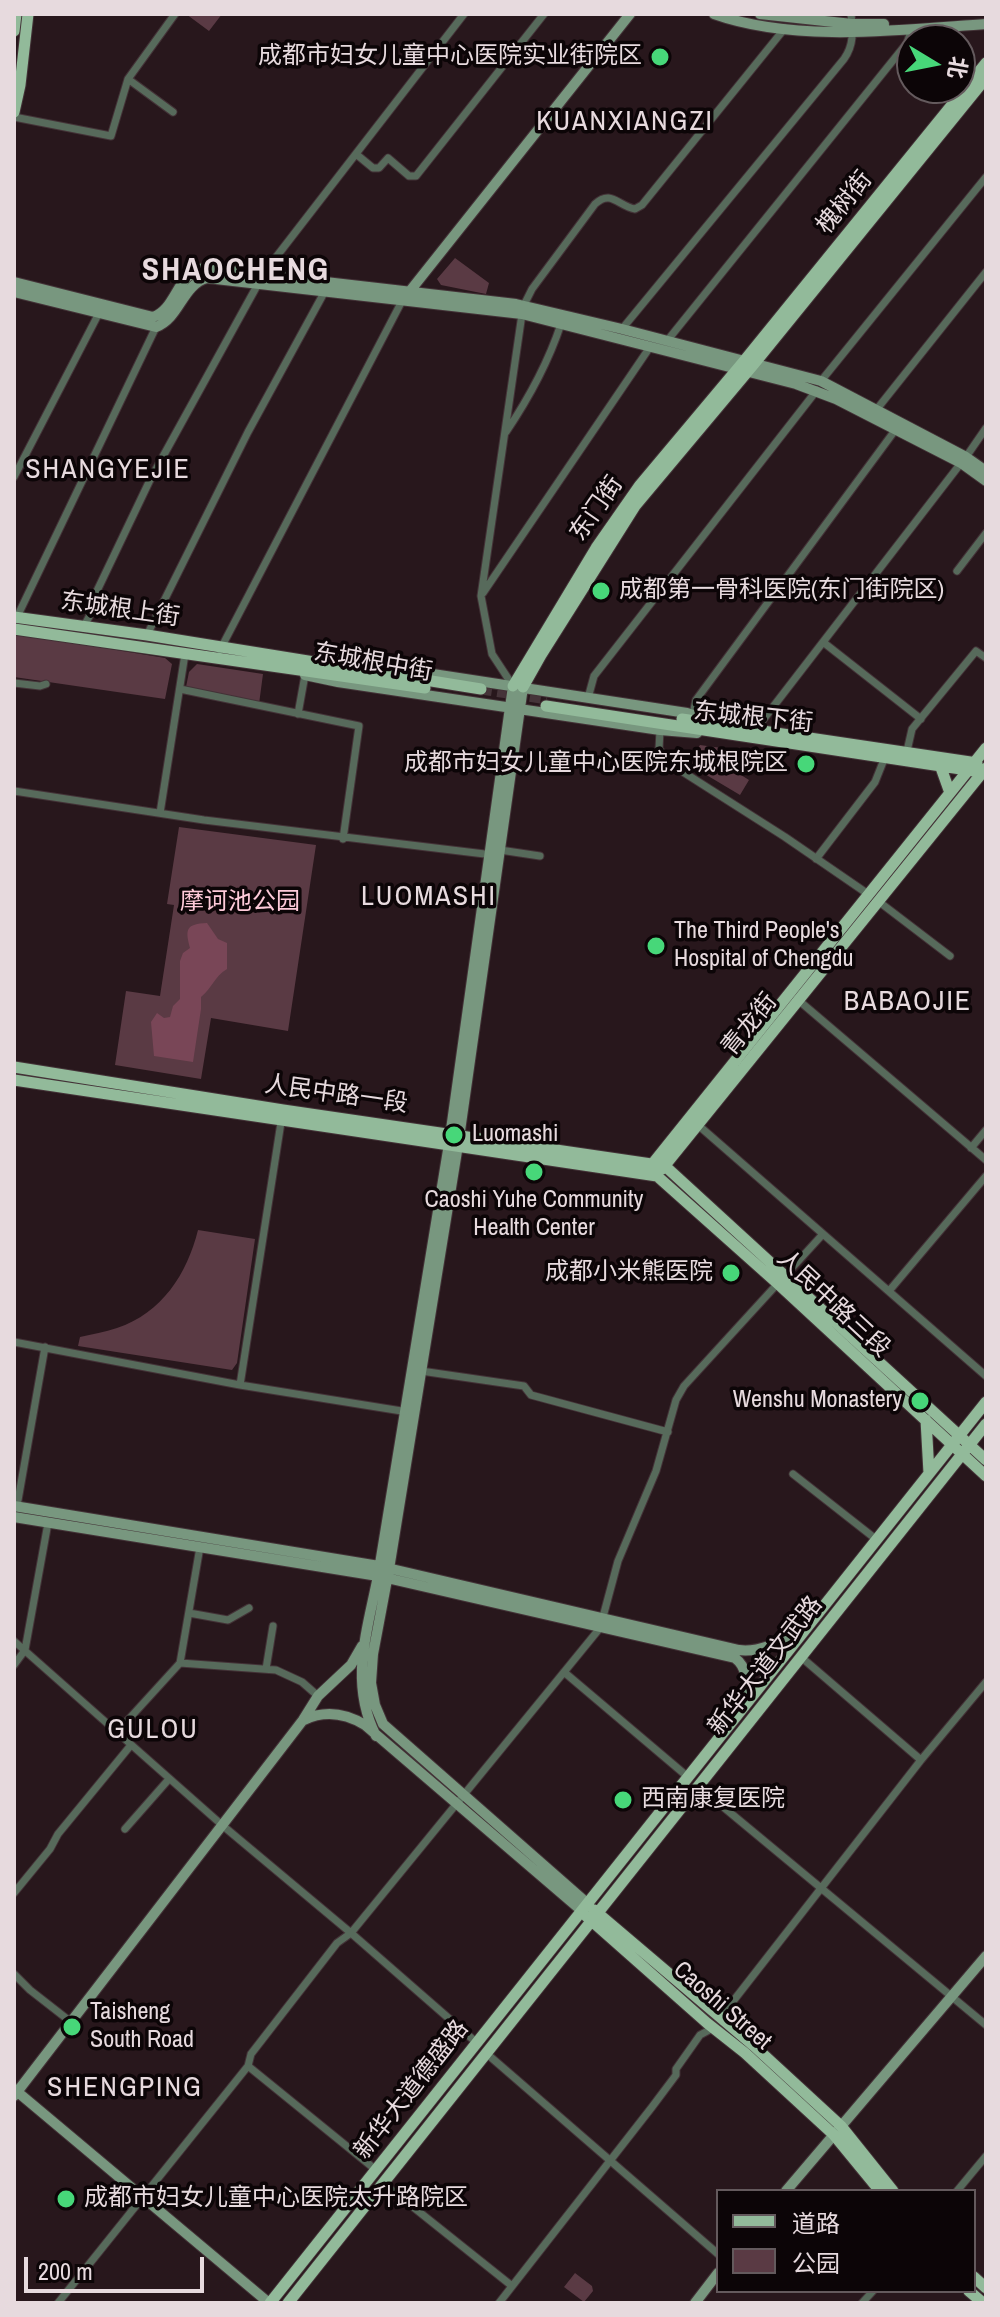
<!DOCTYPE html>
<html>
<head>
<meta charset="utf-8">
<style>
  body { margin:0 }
  #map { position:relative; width:1000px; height:2317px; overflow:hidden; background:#28171c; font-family:"Archivo Narrow","Noto Sans SC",sans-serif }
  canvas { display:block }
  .frame { position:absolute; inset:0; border:16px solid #e7dade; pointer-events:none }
  .legend { position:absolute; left:716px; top:2189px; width:260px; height:104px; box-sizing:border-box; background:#0c0507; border:2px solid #645a5d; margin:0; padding:10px 14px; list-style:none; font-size:24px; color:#e7dade }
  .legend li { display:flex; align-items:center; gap:16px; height:40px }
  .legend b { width:40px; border:2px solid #645a5d }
  .north { position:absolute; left:896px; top:24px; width:80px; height:80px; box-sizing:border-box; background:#0c0507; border:2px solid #645a5d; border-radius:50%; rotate:100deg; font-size:22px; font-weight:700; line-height:32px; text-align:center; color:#e7dade }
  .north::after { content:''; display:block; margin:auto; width:28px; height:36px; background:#47d779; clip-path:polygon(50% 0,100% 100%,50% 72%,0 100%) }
  .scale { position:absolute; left:24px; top:2257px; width:180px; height:36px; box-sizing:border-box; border:4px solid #e7dade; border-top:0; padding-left:10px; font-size:24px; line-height:28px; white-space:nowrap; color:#e7dade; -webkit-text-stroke:6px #0c0507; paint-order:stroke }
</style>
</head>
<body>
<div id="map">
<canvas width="1000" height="2317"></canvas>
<div class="frame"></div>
<ul class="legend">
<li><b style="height:10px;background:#92ba9a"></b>道路</li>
<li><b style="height:22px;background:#5a3a44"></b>公园</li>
</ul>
<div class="north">北</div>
<div class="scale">200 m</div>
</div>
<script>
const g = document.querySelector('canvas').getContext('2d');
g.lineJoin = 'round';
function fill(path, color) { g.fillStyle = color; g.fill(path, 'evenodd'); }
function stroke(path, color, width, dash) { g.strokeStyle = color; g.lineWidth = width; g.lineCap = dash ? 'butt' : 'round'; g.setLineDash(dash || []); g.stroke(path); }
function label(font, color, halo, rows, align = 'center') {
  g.font = font + ' "Archivo Narrow","Noto Sans SC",sans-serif'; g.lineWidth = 7; g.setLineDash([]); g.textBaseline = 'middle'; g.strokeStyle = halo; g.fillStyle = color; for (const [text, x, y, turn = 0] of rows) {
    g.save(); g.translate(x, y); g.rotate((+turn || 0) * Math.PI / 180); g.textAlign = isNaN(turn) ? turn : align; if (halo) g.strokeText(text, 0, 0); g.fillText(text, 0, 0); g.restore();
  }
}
const green = new Path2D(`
  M186,14H222L209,31Z
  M455,258L489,283L486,294L441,285L437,279Z
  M14,633L165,658L172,664L165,699L14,677Z
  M197,664L263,674L259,704L186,687L189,672Z
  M700,745L736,750L733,770L749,780L740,795L688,764Z
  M179,827L316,845L288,1031L211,1018L201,1079L115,1065L126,991L160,996L174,905L167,904Z
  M198,1230L255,1239L237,1363L232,1370L78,1346L80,1337C92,1334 105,1332 117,1328C162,1313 187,1274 198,1230Z
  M575,2273L592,2286L593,2291L584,2302L564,2287Z`);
const water = new Path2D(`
  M207,923L218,939L227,943V969C214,977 213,987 201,997V1009L193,1062L154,1056L151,1022L157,1013L164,1018L170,1017L173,1006L180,999V961L183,953L190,948C185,929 186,924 207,923Z`);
const primaryTunnel = new Path2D(`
  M481,689L547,699`);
const street = new Path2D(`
  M128,79L173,112
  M14,117L111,136L128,79L175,14
  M356,154L373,168H379L388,158L409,176H416L544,14
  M263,274L464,14
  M524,305L532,289L595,204C611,189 618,206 635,209L642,205L785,28
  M622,329L844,59C854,45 853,31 851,14
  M667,341L907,43L912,29
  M821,381L986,177
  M877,409L986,272
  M506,432C529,398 548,363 561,324
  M966,457L986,428
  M14,477L99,313
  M957,571L986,533
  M483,593L650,347
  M17,617L156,327
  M83,628L89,617L95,595L150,480L258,284
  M147,635L248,432L325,291
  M823,642L921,719
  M220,650L402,301
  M14,683L40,686L46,684
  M513,686L492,654L481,596L522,314
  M180,689L359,726L343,839
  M588,698L594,676L817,390
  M298,714L305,675
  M693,714L696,700L896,429
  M756,729L961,463
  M660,730L659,749L672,765L785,837L868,894
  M907,751L912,729L976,651L986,658
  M14,791L204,820L493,855
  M160,813L185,654
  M500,850L540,856
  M816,859L875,782L885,757
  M878,901L950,956
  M797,999L986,1160
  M698,1125L986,1376
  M971,1148L986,1130
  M889,1291L986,1176
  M14,1342L240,1385L408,1412
  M421,1371L524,1386L531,1395L668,1432
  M240,1385L282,1116
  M793,1474L877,1540
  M17,1506L45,1347
  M189,1613L228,1620L249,1608
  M14,1641L222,1825L351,1933L477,2043
  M801,1657L921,1760
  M180,1663L200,1547
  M14,1665L25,1650L48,1523
  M266,1669L273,1626
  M564,1672L688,1777
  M117,1732L180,1663L276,1670L302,1682L318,1696
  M698,1786L986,2025
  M125,1829L169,1779
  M14,1893L50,1849L58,1834L131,1745
  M14,1974L30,1990L71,2022
  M720,2018L921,1760L986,1682
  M486,2053L718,2254
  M248,2066L376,2170
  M383,2183L512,2286
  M957,2191L986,2156
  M58,2303L248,2066L251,2054L337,1943L351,1933L600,1628L618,1561L656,1471L676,1400L684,1386L823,1234
  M499,2303L652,2107L676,2075V2069L700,2035L713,2028
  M862,2303L873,2291`);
const secondary = new Path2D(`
  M714,14C796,43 901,30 986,24
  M760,14L852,24H884
  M14,282L153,317C177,309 176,273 204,268L516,304L622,329L821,381L966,457L986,471
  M14,292L156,327C180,318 182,285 207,278L522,314L796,384L836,399L961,463L986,481
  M406,296L630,14
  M318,659H335L687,713L709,720
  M305,675L338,682L660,730L697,733
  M523,687L458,1145L389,1569L373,1654L371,1683L375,1705L383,1724L588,1904
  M14,1506L379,1566L739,1650C762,1653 785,1639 805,1629
  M14,1517L378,1576L735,1658C751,1670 745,1689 744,1707
  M304,1720C325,1710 345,1713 365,1725L582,1911
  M376,1736C349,1682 367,1632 378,1576L449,1144L513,686
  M14,2089L269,2303
  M14,2096L303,1720L318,1696L351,1665L362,1646
  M786,2191L986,1956
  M695,2303L718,2273`);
const primary = new Path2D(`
  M14,31L16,14
  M14,112L20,85L28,14
  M14,617L147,635L481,689
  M14,629L425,688
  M513,686L596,548L640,485L744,361L986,63
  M523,687L541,655L635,506L754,364L986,78
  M546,706L974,771
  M682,719L977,763
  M940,765L950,793
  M14,1067L283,1110L665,1166L986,1460
  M14,1080L657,1176L777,1283L986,1476
  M650,1167L986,748
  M662,1169L986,768
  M926,1420L929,1473
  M594,1910L753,2045L841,2126L893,2191
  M586,1916L707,2023L745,2053L834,2135L880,2191
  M974,2277L986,2288
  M969,2291L983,2303
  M270,2303L986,1402
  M288,2303L986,1424`);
const markers = [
  [660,57,10,"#47d779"],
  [601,591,10,"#47d779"],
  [806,764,10,"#47d779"],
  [656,946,10,"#47d779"],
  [454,1135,10,"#47d779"],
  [534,1172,10,"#47d779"],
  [731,1273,10,"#47d779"],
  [920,1401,10,"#47d779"],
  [623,1800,10,"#47d779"],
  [72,2027,10,"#47d779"],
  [66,2199,10,"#47d779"]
];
const poiNames = [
  ["成都市妇女儿童中心医院实业街院区",642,57,"right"],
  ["成都第一骨科医院(东门街院区)",619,591],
  ["成都市妇女儿童中心医院东城根院区",788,764,"right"],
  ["The Third People's",674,932],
  ["Hospital of Chengdu",674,960],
  ["Luomashi",472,1135],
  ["Caoshi Yuhe Community",534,1201,"center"],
  ["Health Center",534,1229,"center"],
  ["成都小米熊医院",713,1273,"right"],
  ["Wenshu Monastery",902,1401,"right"],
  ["西南康复医院",641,1800],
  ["Taisheng",90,2013],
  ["South Road",90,2041],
  ["成都市妇女儿童中心医院太升路院区",84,2199]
];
const streetNames = [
  ["槐树街",845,203,-51],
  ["东门街",597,509,-55],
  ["东城根上街",120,610,8],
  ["东城根中街",373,663,10],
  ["东城根下街",753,718,6],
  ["青龙街",750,1025,-51],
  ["人民中路一段",336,1095,8],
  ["人民中路三段",833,1304,43],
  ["新华大道文武路",766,1666,-52],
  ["Caoshi Street",722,2006,41],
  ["新华大道德盛路",412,2090,-52]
];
const parkNames = [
  ["摩诃池公园",240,903]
];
const quarterNames = [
  ["KUANXIANGZI",625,122],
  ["SHANGYEJIE",108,470],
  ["LUOMASHI",429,897],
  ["BABAOJIE",908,1002],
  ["GULOU",153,1730],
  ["SHENGPING",125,2088]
];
const districtNames = [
  ["SHAOCHENG",236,271]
];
fill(green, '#5a3a44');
fill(water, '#794657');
stroke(primaryTunnel, '#453439', 11, [11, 5.5]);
stroke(street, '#433237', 9);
stroke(secondary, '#433237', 12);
stroke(primary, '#433237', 13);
stroke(street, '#576a5b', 7);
stroke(secondary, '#78977f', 10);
stroke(primary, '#92ba9a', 11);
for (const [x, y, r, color] of markers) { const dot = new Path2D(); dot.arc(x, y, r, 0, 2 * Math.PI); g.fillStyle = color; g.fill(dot); stroke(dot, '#0c0507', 3); }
label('24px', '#e7dade', '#0c0507', poiNames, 'left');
label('24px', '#e7dade', '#0c0507', streetNames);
label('24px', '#fecad9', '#0c0507', parkNames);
g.letterSpacing = '2px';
label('28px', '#e7dade', '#0c0507', quarterNames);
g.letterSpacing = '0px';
g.letterSpacing = '2px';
label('bold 32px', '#e7dade', '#0c0507', districtNames);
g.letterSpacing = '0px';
</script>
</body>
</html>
